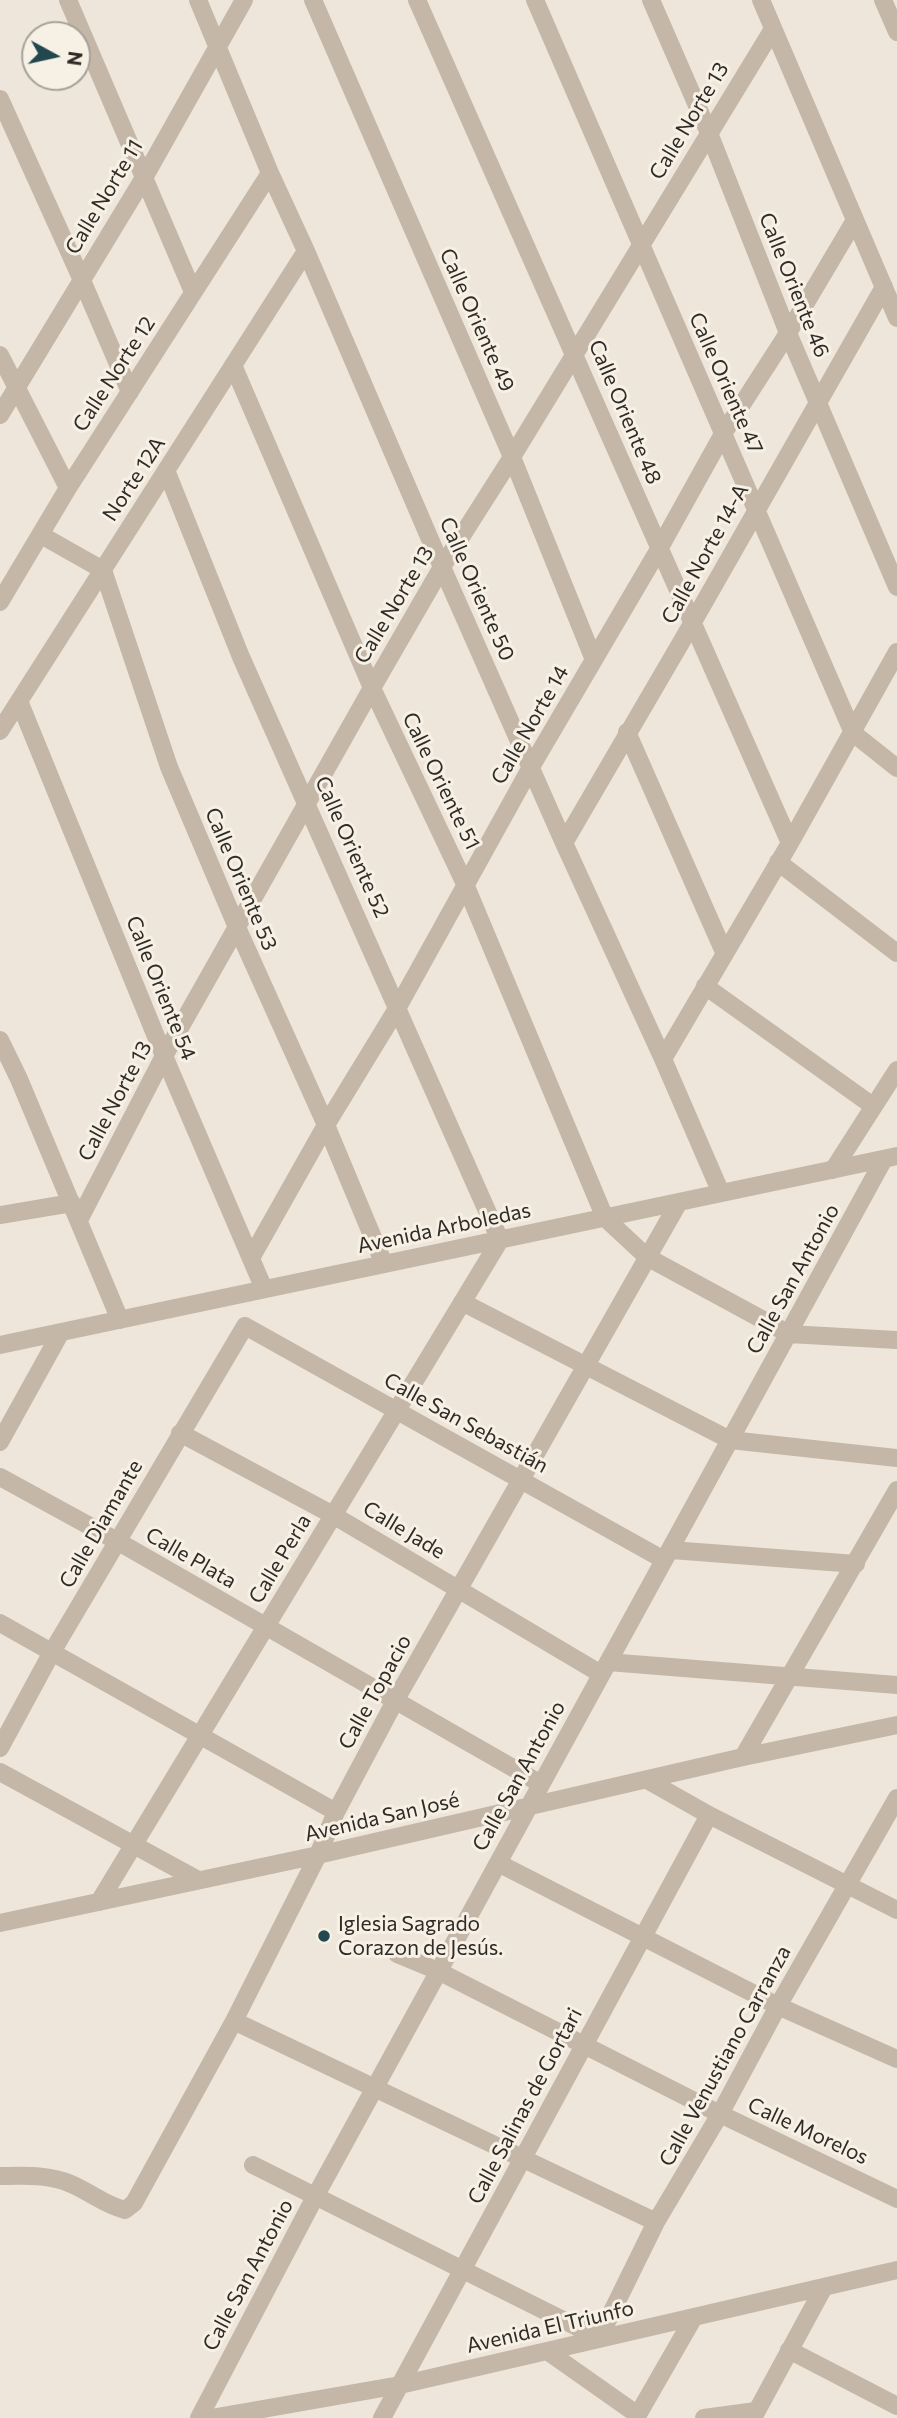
<!DOCTYPE html>
<html>
<head>
<meta charset="utf-8">
<style>
  body { margin:0 }
  #map { position:relative; width:897px; height:2418px; overflow:hidden; background:#eee6da; font-family:Commissioner,sans-serif }
  canvas { display:block }
  .north { position:absolute; left:21px; top:21px; width:70px; height:70px; box-sizing:border-box; background:#f6f0e5; border:2px solid #a7a199; border-radius:50%; rotate:98deg; font-size:19px; font-weight:700; line-height:28px; text-align:center; color:#312b27 }
  .north::after { content:''; display:block; margin:auto; width:24px; height:32px; background:#22474e; clip-path:polygon(50% 0,100% 100%,50% 72%,0 100%) }
</style>
</head>
<body>
<div id="map">
<canvas width="897" height="2418"></canvas>
<div class="north">N</div>
</div>
<script>
const g = document.querySelector('canvas').getContext('2d');
g.lineJoin = 'round';
function stroke(path, color, width, dash) { g.strokeStyle = color; g.lineWidth = width; g.lineCap = dash ? 'butt' : 'round'; g.setLineDash(dash || []); g.stroke(path); }
function label(font, color, halo, rows, align = 'center') {
  g.font = font + ' Commissioner,sans-serif'; g.lineWidth = 6; g.setLineDash([]); g.textBaseline = 'middle'; g.strokeStyle = halo; g.fillStyle = color; for (const [text, x, y, turn = 0] of rows) {
    g.save(); g.translate(x, y); g.rotate((+turn || 0) * Math.PI / 180); g.textAlign = isNaN(turn) ? turn : align; if (halo) g.strokeText(text, 0, 0); g.fillText(text, 0, 0); g.restore();
  }
}
const minor = new Path2D(`
  M68,0L193,292
  M198,0L270,173L306,251L442,567L564,843L663,1059L721,1193
  M313,0L512,457L594,660
  M417,0C543,280 667,561 790,843
  M535,0L853,733L897,768
  M651,0L709,133L788,333L897,587
  M761,0L897,318
  M883,0L897,32
  M0,99L81,278L130,392
  M0,355L68,488
  M233,365L372,688L465,884L605,1218L647,1257L789,1334L897,1340
  M0,415L145,176L244,0
  M41,535L103,570L169,767L236,925L326,1125L384,1264
  M0,602L68,488L270,173
  M19,701L164,1056L264,1289
  M0,731L306,251
  M627,732L724,952
  M564,843L693,622L884,287
  M778,862L897,953
  M705,986L873,1106
  M0,1040L19,1079L120,1320
  M663,1059L790,843L897,652
  M833,1170L897,1070
  M0,1215L72,1203
  M79,1220L164,1056L372,688L442,567L512,457L773,29
  M251,1258L326,1125L398,1007L531,767L659,549L723,434L788,333L855,220
  M462,1302L730,1440L897,1458
  M245,1326L664,1560
  M0,1345L897,1156
  M180,1433L333,1515L601,1674
  M0,1442L61,1332
  M0,1477L117,1541L541,1784
  M671,1550L856,1564
  M0,1623L336,1812
  M608,1662L897,1685
  M0,1748L52,1652L245,1326
  M743,1757L897,1490
  M0,1772L198,1880
  M647,1780L709,1815L897,1910
  M498,1863L778,2006L897,2059
  M99,1902L500,1240L241,657L166,470
  M0,1923L318,1855L743,1757L897,1725
  M397,1954L438,1971L720,2114L897,2199
  M234,2021L656,2222
  M253,2165L599,2338L656,2222L720,2114L778,2006L897,1798
  M0,2176C23,2176 49,2174 71,2184C90,2192 105,2205 125,2210L134,2203L234,2021L318,1855L336,1812L395,1701L679,1202
  M789,2350L897,2406
  M547,2351L638,2415
  M199,2418L316,2195L884,1159
  M211,2418L400,2385L897,2270
  M382,2418L709,1815
  M636,2418L694,2317
  M704,2418L756,2411
  M753,2418L824,2287`);
const markers = [
  [324,1936,7,"#22474e"]
];
const streetNames = [
  ["Calle Norte 13",689,121,-59],
  ["Calle Norte 11",104,197,-59],
  ["Calle Oriente 46",794,285,68],
  ["Calle Oriente 49",477,320,66],
  ["Calle Norte 12",114,374,-57],
  ["Calle Oriente 47",726,383,66],
  ["Calle Oriente 48",625,412,67],
  ["Norte 12A",134,479,-57],
  ["Calle Norte 14-A",705,554,-61],
  ["Calle Oriente 50",477,589,66],
  ["Calle Norte 13",394,605,-59],
  ["Calle Norte 14",530,725,-60],
  ["Calle Oriente 51",441,781,64],
  ["Calle Oriente 52",352,847,66],
  ["Calle Oriente 53",241,879,67],
  ["Calle Oriente 54",161,988,68],
  ["Calle Norte 13",115,1101,-62],
  ["Avenida Arboledas",444,1228,-12],
  ["Calle San Antonio",793,1279,-61],
  ["Calle San Sebastián",466,1423,29],
  ["Calle Diamante",101,1524,-60],
  ["Calle Jade",404,1530,31],
  ["Calle Plata",191,1558,30],
  ["Calle Perla",280,1559,-59],
  ["Calle Topacio",375,1692,-61],
  ["Calle San Antonio",519,1776,-61],
  ["Avenida San José",382,1817,-13],
  ["Calle Venustiano Carranza",725,2056,-61],
  ["Calle Salinas de Gortari",525,2106,-62],
  ["Calle Morelos",808,2131,25],
  ["Calle San Antonio",248,2275,-62],
  ["Avenida El Triunfo",550,2327,-13]
];
const poiNames = [
  ["Iglesia Sagrado",338,1924],
  ["Corazon de Jesús.",338,1948]
];
stroke(minor, '#c4b7a7', 18);
for (const [x, y, r, color] of markers) { const dot = new Path2D(); dot.arc(x, y, r, 0, 2 * Math.PI); g.fillStyle = color; g.fill(dot); stroke(dot, '#f6f0e5', 2.5); }
label('21px', '#312b27', '#f6f0e5', streetNames);
label('21px', '#312b27', '#f6f0e5', poiNames, 'left');
</script>
</body>
</html>
